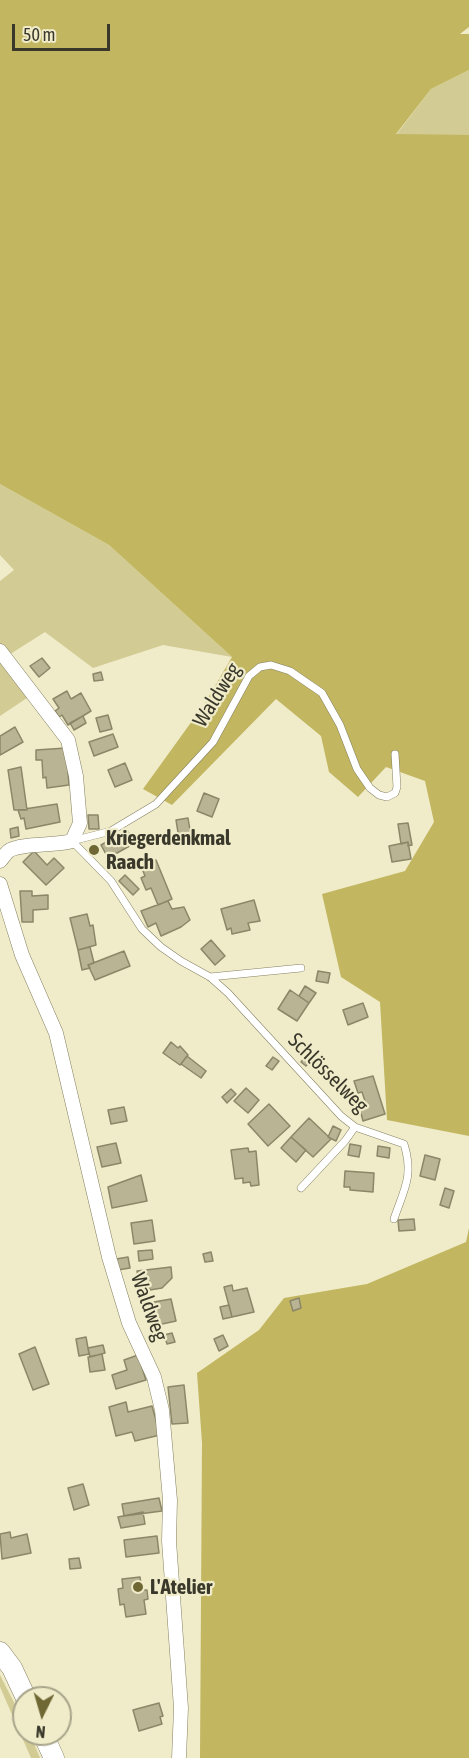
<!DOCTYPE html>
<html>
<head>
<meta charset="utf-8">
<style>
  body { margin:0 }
  #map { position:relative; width:469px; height:1758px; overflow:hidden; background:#f0ecca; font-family:"Asap Condensed",sans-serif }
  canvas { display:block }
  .north { position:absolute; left:12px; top:1686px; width:60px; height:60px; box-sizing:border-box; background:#f0ecca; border:2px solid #a7a48a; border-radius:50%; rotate:185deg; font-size:16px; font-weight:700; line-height:24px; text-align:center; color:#39382a }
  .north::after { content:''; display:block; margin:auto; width:21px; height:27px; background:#6f6834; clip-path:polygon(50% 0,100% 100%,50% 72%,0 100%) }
  .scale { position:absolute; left:12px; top:24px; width:98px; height:27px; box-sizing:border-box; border:3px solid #39382a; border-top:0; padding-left:8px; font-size:18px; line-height:21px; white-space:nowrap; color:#39382a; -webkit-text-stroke:4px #f0ecca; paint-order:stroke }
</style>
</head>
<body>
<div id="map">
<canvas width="469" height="1758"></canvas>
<div class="north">N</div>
<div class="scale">50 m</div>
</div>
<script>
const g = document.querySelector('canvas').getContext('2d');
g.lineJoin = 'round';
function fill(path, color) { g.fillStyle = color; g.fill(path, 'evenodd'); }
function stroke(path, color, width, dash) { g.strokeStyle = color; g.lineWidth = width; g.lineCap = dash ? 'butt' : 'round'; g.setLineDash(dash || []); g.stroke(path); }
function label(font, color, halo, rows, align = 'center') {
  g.font = font + ' "Asap Condensed",sans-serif'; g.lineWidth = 4.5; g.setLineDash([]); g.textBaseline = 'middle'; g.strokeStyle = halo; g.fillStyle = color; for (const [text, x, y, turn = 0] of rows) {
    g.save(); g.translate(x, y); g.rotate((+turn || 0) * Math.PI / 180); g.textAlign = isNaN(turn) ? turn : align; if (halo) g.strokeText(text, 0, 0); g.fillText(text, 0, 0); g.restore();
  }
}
const green = new Path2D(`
  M469,70V135H396L431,89Z
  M0,484L109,545L232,657L163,645L93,668L45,632L4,658L30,696L0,716V581L14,570L0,555Z
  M0,1675L24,1722V1734H30L40,1758H31L0,1687Z`);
const forest = new Path2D(`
  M0,0H469V27L460,34H469V70L431,89L396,134L469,135V1136L387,1120L380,1002L341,977L322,894L405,871L434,822L425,781L386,767L358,797L329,772L321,736L276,699L172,805L143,789L205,703L232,657L109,545L0,484Z
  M469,1228V1758H200L202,1443L197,1373L259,1330L284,1298L367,1284L466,1242Z`);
const building = new Path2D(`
  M42,658L50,668L39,677L30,666Z
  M101,672L103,680L94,681L93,674Z
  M67,691L71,699L81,693L91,711L68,725L62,715L59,717L55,711L59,708L53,699Z
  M108,715L112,729L100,732L96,718Z
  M83,716L86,723L74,730L70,723Z
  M15,727L23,742L0,755V736Z
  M113,734L118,747L94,756L89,742Z
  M66,748L69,785L47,788L46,777L43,778L42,760H36V750Z
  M125,763L132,780L115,787L108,770Z
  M21,767L27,810H14L8,770Z
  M204,793L219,799L212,817L197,811Z
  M57,804L60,822L26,829L24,818L21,819L18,810Z
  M88,815H98L99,829H89Z
  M188,818L191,836L179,839L176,820Z
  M408,823L412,845L408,846V842L401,844L398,824Z
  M18,827L19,836L11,838L10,829Z
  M127,830L135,843L108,858L101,845Z
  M408,842L411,859L392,862L389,846Z
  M34,851L47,865L54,858L64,868L46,885L23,862Z
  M156,860L172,899L158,905L151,888L146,890L141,878L145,876L141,866Z
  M125,875L139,889L133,895L119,881Z
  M20,891H32V896L48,895V909L33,910V922H22Z
  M254,900L260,921L248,923L250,930L232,934L231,928L227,930L221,909Z
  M168,901L172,909L184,907L190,920L181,927L161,936L156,923L148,927L141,911Z
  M87,914L90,926L93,925L96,945L78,950L70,918Z
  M211,940L225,956L215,965L201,949Z
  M90,947L94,963L88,965L90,968L82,970L78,950Z
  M124,951L130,966L95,980L88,965Z
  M318,971L330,973L328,983L316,981Z
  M305,986L316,993L309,1003L299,996Z
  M290,990L309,1003L297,1021L278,1009Z
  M363,1003L368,1017L348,1025L343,1010Z
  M171,1042L178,1048L180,1046L188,1055L180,1065L163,1053Z
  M308,1053L313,1058L306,1066L301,1062Z
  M187,1056L206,1071L201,1078L181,1064Z
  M273,1057L279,1061L272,1070L266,1066Z
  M373,1076L385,1114L363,1121L359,1106L366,1104L362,1092L358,1093L354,1081Z
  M246,1088L259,1100L248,1113L234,1101Z
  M231,1089L236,1094L227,1103L222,1097Z
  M269,1104L290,1126L268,1146L248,1124Z
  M124,1107L127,1121L111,1124L108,1110Z
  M309,1118L331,1139L313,1157L291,1137Z
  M333,1126L341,1130L336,1141L328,1137Z
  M291,1137L306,1150L296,1162L281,1148Z
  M116,1143L121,1163L102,1167L97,1147Z
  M350,1144L361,1146L359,1157L348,1155Z
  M378,1146L390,1148L389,1158L377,1156Z
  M248,1148L249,1152L256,1151L259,1185L251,1186L250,1182L243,1183V1178L235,1179L231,1150Z
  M425,1155L440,1159L435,1180L420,1176Z
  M345,1171L374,1173L373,1192L350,1190V1187H344Z
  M141,1175L147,1201L112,1208L108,1187Z
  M445,1188L454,1191L449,1208L440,1205Z
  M414,1219L415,1230L399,1231L398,1220Z
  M152,1220L155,1241L134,1244L131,1223Z
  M152,1250L153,1259L139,1261L138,1251Z
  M211,1252L213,1261L205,1262L203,1254Z
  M128,1257L130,1268L118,1270L116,1259Z
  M171,1267L172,1278L162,1288L150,1290L149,1284L139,1285L137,1271Z
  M232,1285L233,1291L247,1288L254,1312L232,1317L224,1287Z
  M299,1298L301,1308L293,1311L290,1301Z
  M171,1299L176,1321L153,1326L148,1303Z
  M229,1305L232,1317L223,1319L220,1307Z
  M172,1333L175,1342L167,1344L164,1335Z
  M223,1335L228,1346L219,1351L214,1339Z
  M86,1337L89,1354L79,1356L76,1339Z
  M103,1345L105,1353L90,1357L88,1348Z
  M35,1347L49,1384L33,1390L19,1354Z
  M102,1354L105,1370L90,1372L88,1357Z
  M138,1355L146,1380L116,1389L112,1375L127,1370L124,1360Z
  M184,1385L188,1423L172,1424L168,1387Z
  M126,1402L128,1412L152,1406L160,1435L135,1441L132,1432L116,1436L109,1407Z
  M83,1484L89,1505L74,1510L68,1488Z
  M159,1498L162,1511L124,1516L122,1504Z
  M143,1512L145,1524L121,1528L118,1517Z
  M10,1532L11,1538L27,1534L31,1553L2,1559L0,1534Z
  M157,1536L159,1553L126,1557L124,1540Z
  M79,1558L81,1568L70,1569L69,1559Z
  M140,1577L142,1590H147L148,1599L144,1600L146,1614L126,1617L124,1604L120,1605L118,1589L123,1588L122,1579Z
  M159,1703L163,1716L160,1717L162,1724L139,1731L133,1710Z`);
const lane = new Path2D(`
  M72,841L111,881L142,929L161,947L181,961L210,977L228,993L341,1116L355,1127L404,1144C414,1176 404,1189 394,1219
  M72,841L111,831L156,804L213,742L249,676L260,667L271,665L290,671L322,693L340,725L357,769L370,788L379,795L387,797L395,793L397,787L395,754
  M210,977L301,968
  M301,1188L345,1141L355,1127`);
const street = new Path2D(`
  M0,651L68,740L76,776L80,823L72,841C55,846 23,843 10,850C6,852 3,858 0,861
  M0,884L22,955L56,1033L109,1257L129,1323L154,1377L162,1410L170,1500L169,1541L181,1708L179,1758`);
const secondary = new Path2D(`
  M0,1652L12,1668L26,1698
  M43,1734L54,1758`);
const markers = [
  [94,850,6,"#6f6834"],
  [138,1587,6,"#6f6834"]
];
const streetNames = [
  ["Waldweg",217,695,-58],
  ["Schlösselweg",328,1073,45],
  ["Waldweg",149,1307,70]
];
const poiNames = [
  ["Kriegerdenkmal",106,838],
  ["Raach",106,862],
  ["L'Atelier",150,1587]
];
fill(green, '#d2cb94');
fill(forest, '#c2b660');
fill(building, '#b9b494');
stroke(building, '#8b8768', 1.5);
stroke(lane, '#858162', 8);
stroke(street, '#858162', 15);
stroke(secondary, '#858162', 21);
stroke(lane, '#fff', 7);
stroke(street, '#fff', 14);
stroke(secondary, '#fff', 20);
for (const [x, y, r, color] of markers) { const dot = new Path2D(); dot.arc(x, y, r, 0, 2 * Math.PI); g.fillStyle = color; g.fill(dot); stroke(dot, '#f0ecca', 2); }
label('21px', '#39382a', '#f0ecca', streetNames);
label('bold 21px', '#39382a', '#f0ecca', poiNames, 'left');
</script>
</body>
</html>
